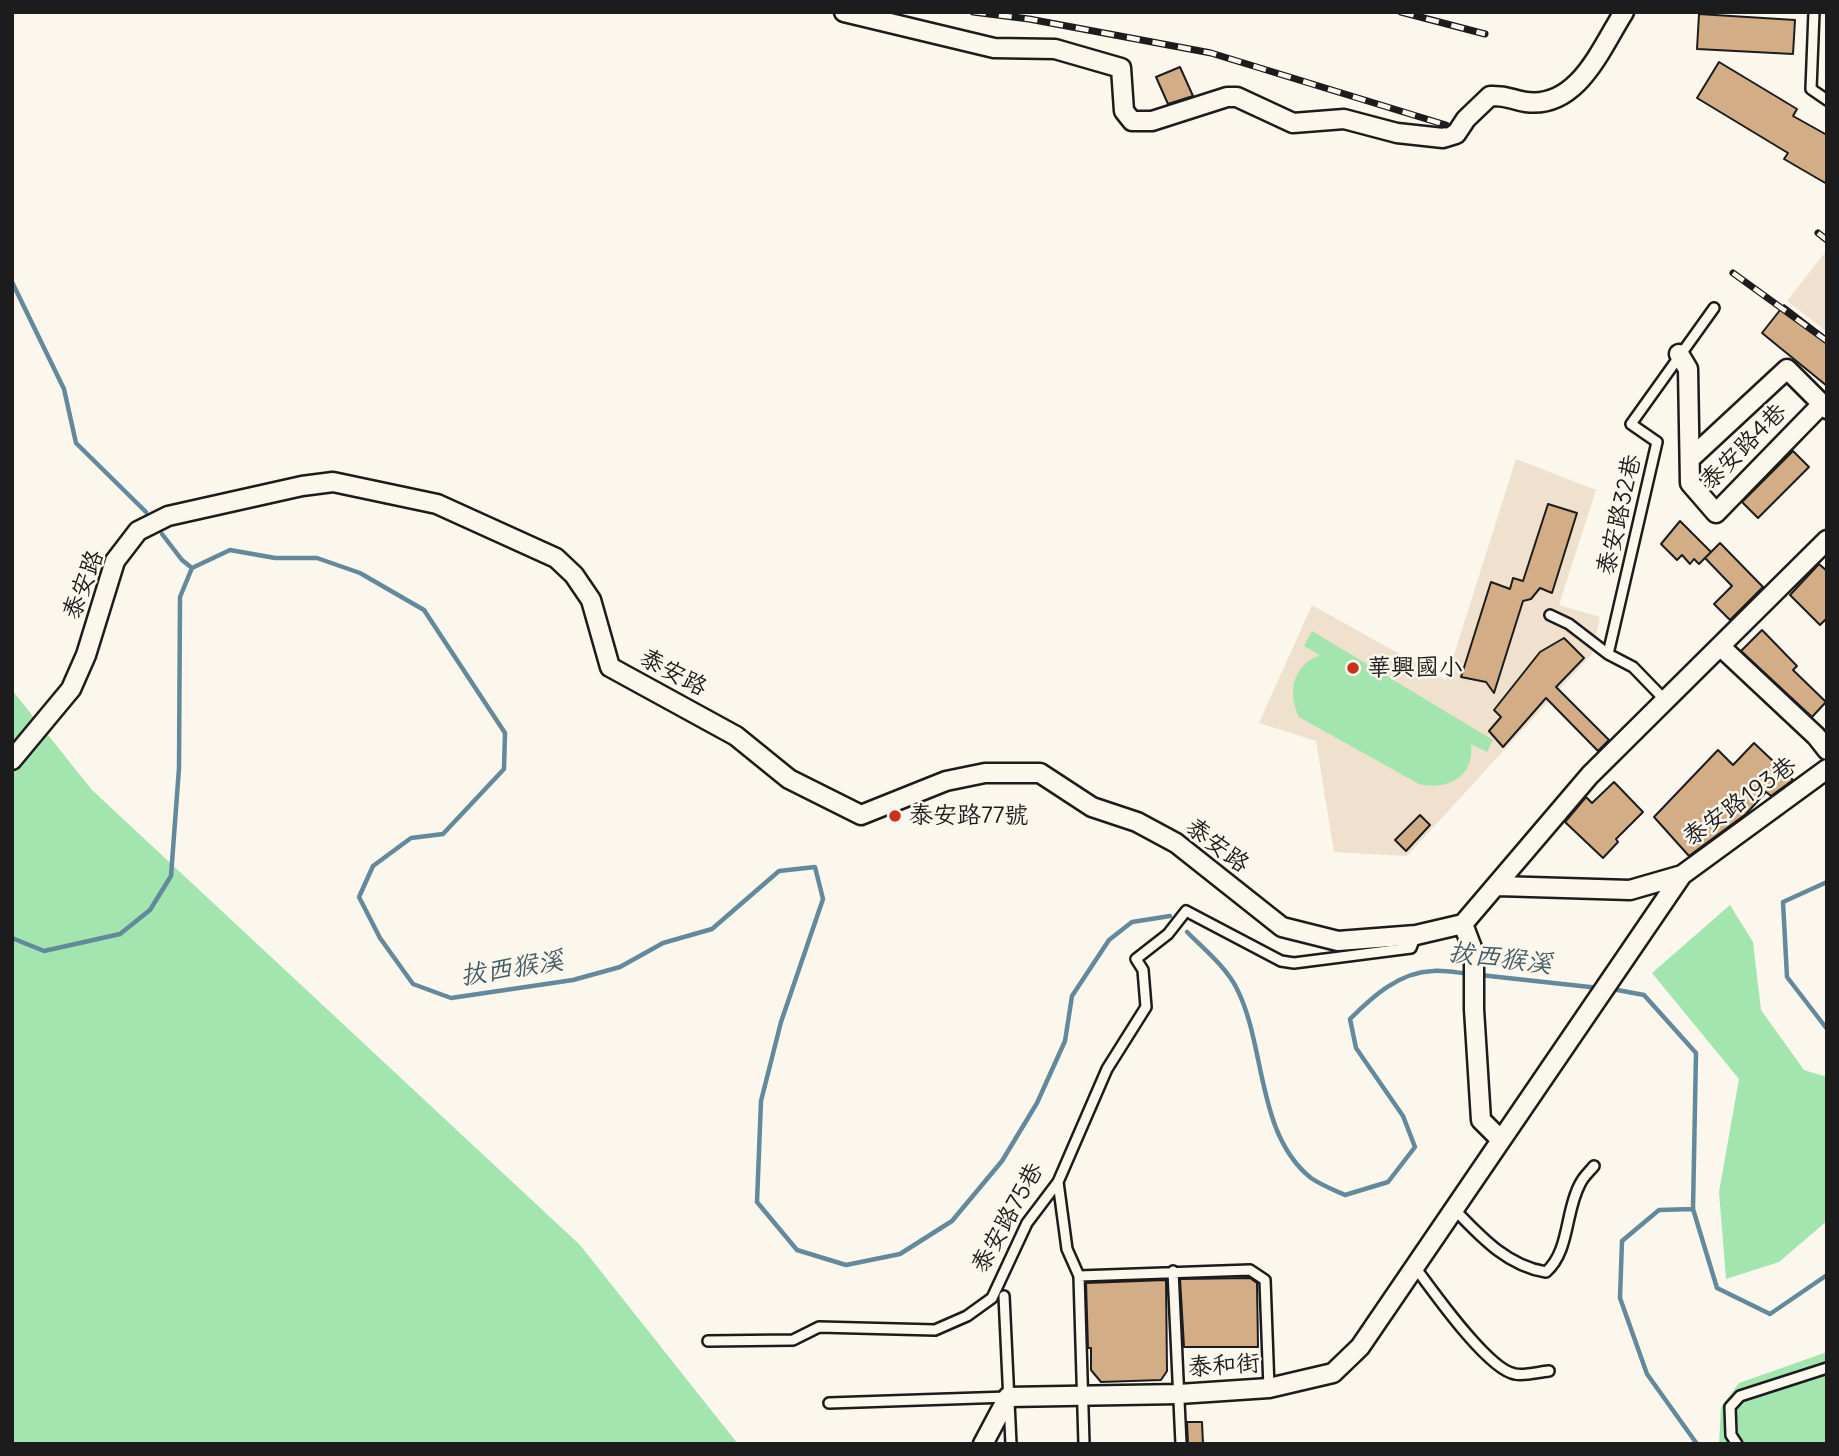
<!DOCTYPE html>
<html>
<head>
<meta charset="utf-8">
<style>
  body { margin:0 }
  #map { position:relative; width:1839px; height:1456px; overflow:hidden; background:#fbf7ec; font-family:Delius,sans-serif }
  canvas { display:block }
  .frame { position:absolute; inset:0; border:14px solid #1c1c1c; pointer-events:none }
</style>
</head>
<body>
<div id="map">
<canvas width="1839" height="1456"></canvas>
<div class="frame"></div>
</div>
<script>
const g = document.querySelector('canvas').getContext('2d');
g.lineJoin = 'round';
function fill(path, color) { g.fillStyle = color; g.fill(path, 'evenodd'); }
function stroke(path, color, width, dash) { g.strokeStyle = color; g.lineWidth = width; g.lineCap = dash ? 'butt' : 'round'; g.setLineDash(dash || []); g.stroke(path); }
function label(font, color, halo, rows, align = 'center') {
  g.font = font + ' Delius,"LXGW WenKai TC",sans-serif'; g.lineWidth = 5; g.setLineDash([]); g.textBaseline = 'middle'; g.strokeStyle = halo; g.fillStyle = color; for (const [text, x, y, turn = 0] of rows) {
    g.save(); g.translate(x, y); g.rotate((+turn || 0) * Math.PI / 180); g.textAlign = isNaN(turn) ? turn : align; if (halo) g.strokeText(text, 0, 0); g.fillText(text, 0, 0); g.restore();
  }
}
const built = new Path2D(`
  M1827,250V332L1787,301Z
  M1516,459L1596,490L1559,605L1600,617L1592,654L1407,856L1334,852L1316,741L1259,723L1312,605L1446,680Z`);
const green = new Path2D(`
  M1312,631L1493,740L1487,752L1471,744C1475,776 1448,791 1419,784L1299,717C1287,692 1293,665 1320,655L1304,646Z
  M12,690L92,790L580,1245L738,1444H12Z
  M1730,905L1753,942L1761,1010L1804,1070L1827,1077V1221L1779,1262L1726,1279L1719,1192L1739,1079L1652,973Z
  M1827,1352V1444H1719L1721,1407L1739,1383Z`);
const stream = new Path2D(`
  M12,282L64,389L76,443L146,512
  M162,534L182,560L192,568
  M1827,882L1783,902L1787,977L1827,1029
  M1187,932C1203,948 1227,968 1237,989C1266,1046 1256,1134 1311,1178C1321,1185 1334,1190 1345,1195L1388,1182L1415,1147L1403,1116L1356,1048L1350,1019C1372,997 1399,972 1433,971C1445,970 1459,973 1471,974
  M12,938L44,951L120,934L150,910L171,876L179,768L180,597L192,568L230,550L275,558H317L360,573L424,610L505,733L504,769L443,834L411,838L373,866L359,897L380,938L413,984L451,998L573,980L620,967L663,943L712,929L779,871L815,867L823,899L781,1022L761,1101L757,1202L797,1250L846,1265L900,1254L952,1221L1002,1161L1037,1103L1065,1041L1072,996L1109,940L1132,922L1170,916
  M1480,975L1599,988
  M1612,989L1644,995L1696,1053L1693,1209L1717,1288L1770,1314L1827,1275
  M1693,1209L1659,1210L1622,1241L1620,1298L1647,1374L1697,1444`);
const building = new Path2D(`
  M1699,14L1795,20L1793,54L1697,49Z
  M1719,62L1797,109L1793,116L1827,135V184L1784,159L1788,153L1697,98Z
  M1180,67L1193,96L1168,104L1156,77Z
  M1784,305L1827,338V386L1762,333Z
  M1793,451L1809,467L1758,518L1742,502Z
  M1548,504L1577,513L1552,593L1540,588L1531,599L1523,601L1494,693L1486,682L1461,677L1491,582L1510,589L1513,578L1523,581Z
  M1680,521L1711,552L1699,564L1694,559L1690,564L1682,555L1677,560L1661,544Z
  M1720,543L1763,587L1730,620L1714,604L1732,586L1705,558Z
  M1819,564L1827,571V618L1820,625L1790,595Z
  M1762,630L1797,666L1793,670L1826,702L1812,717L1741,651Z
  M1564,638L1584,658L1556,687L1609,740L1598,751L1546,698L1503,747L1489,731L1501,717L1494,710L1540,652Z
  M1754,743L1793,780L1771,796L1766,792L1746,814L1689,856L1654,817L1718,750L1733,765Z
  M1614,782L1643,812L1616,839L1618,842L1603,858L1565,822L1586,797L1592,803Z
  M1420,815L1430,825L1406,851L1395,840Z
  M1250,1278L1257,1283L1258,1347H1184L1180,1279Z
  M1166,1280L1167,1371L1161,1380L1101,1382L1091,1370V1348H1088L1086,1283Z
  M1187,1422H1202L1203,1444H1188Z`);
const service = new Path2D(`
  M1814,12L1811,89L1827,100
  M1550,615L1569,624L1608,654
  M1664,699L1633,667L1608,654L1657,442L1631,424L1714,308
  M1058,1182L1067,1249L1079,1276L1084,1444
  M1454,1209C1480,1236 1507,1266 1546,1272C1570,1251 1565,1211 1580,1184C1583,1177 1589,1172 1594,1166
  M1415,1267C1432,1290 1488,1370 1515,1374C1525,1376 1538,1372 1549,1371
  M1173,1271L1181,1444
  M1079,1276L1250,1270L1265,1280L1269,1388
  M1004,1296L1011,1444
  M708,1341L793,1340L819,1327L935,1330L967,1316L992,1298L1027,1223L1058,1182L1107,1069L1146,1007L1143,970L1136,959L1168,934L1186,911L1281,961L1294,963L1411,948L1416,935
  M829,1403L1008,1397
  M1737,1444L1731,1435L1730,1407L1740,1396L1827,1368`);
const minor = new Path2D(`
  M844,12L994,48L1055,49L1121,68L1124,111L1132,121H1152L1227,97H1237L1293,123L1344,119L1397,133L1443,138L1456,134L1466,119L1490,96C1508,95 1511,100 1526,102C1578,109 1601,48 1624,12
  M1679,354L1688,369L1690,483L1716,513L1822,404
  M1690,459L1787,369L1827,409
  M1721,647L1816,736L1827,750
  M12,760L71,689L86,655L115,561L138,531L168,516L302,486L333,482L437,504L556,558L574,575L591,600L610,667L736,736L789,779L861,815L946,781L985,773H1040L1092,807L1137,822L1176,843L1282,927L1338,941L1416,935L1463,924L1590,775L1827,540
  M1498,886L1630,890L1682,875
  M1463,924L1474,953V1009L1481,1120L1501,1140
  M983,1444L1008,1397L1179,1394L1269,1388L1333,1373L1360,1347L1682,875L1827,769`);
const rail = new Path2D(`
  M973,12L1029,19L1211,53L1446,125
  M1401,12L1485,34
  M1818,233L1827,240
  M1733,273L1827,341`);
const markers = [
  [1353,668,7,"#c8321e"],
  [895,816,7,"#c8321e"]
];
const streetNames = [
  ["泰安路4巷",1744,447,-45],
  ["泰安路32巷",1620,515,-77],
  ["泰安路",84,585,-69],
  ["泰安路",673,673,28],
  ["泰安路193巷",1740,802,-36],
  ["泰安路",1217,846,37],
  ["泰安路75巷",1008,1218,-61],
  ["泰和街",1224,1366,-4]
];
const poiNames = [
  ["華興國小",1367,668],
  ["泰安路77號",909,816]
];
const waterNames = [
  ["拔西猴溪",1500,959,7],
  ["拔西猴溪",512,969,-9]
];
fill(built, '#efe1cd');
fill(green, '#a3e5ae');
stroke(stream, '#628a9c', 4.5);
fill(building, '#d3ad85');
stroke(building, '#1c1c1c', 2);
stroke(service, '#1c1c1c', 14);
stroke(minor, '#1c1c1c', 23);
stroke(service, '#fbf7ec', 9);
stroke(minor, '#fbf7ec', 18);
stroke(rail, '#1c1c1c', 7);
stroke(rail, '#fbf7ec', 4.5, [13]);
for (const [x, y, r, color] of markers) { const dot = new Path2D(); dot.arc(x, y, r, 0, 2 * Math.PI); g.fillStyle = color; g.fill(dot); stroke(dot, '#fbf7ec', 2.5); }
label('24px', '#1c1c1c', '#fbf7ec', streetNames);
label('24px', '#1c1c1c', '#fbf7ec', poiNames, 'left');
label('italic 26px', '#455c67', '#fbf7ec', waterNames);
</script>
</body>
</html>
